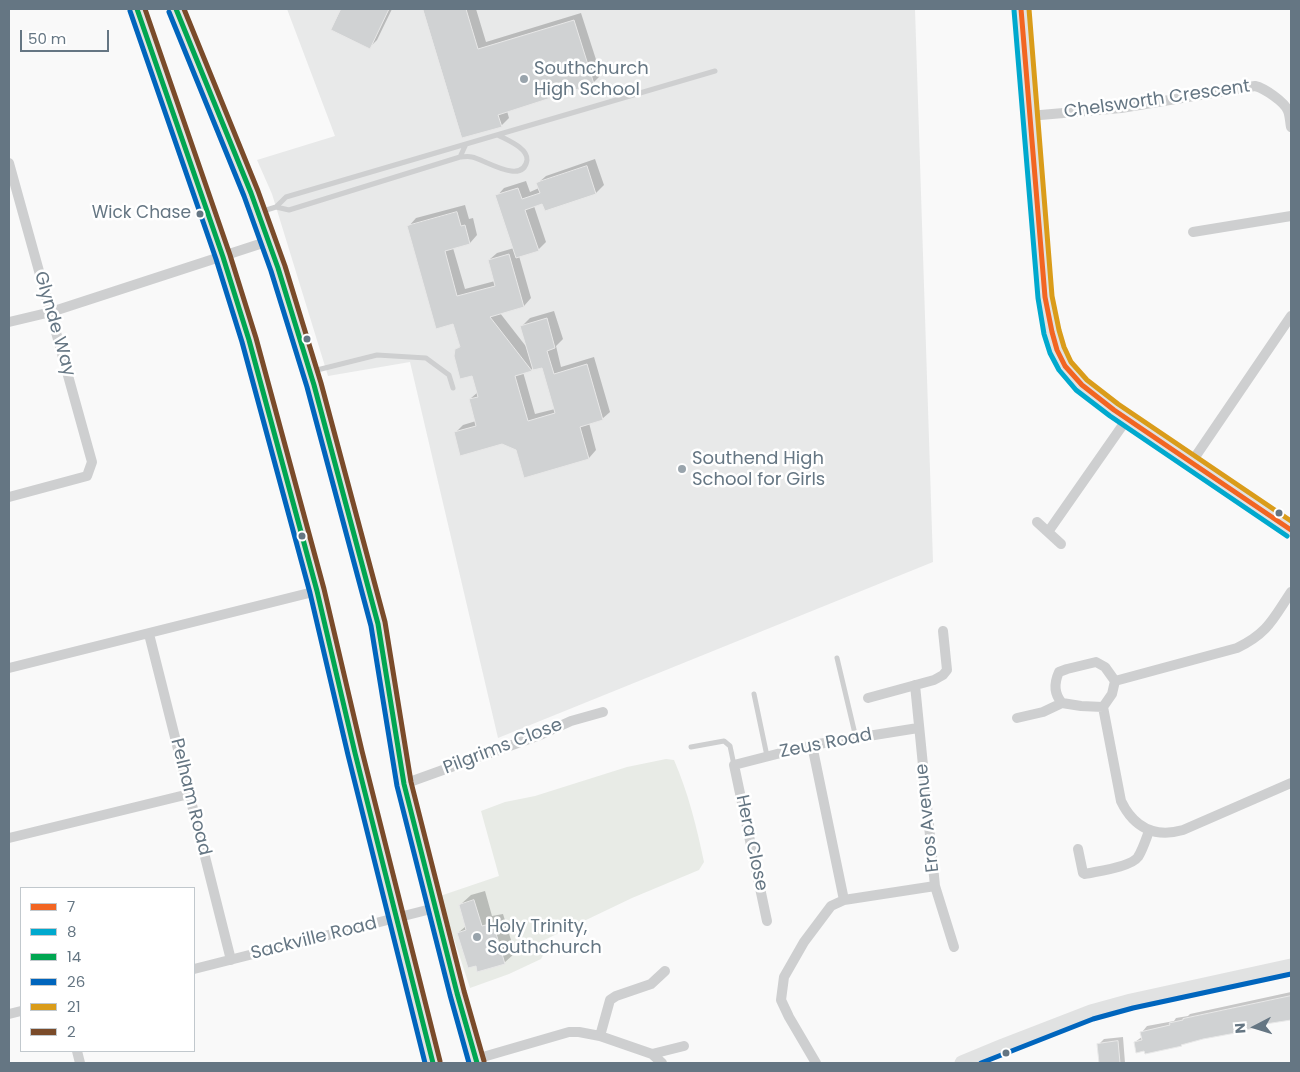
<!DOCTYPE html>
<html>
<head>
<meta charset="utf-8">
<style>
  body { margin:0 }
  #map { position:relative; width:1300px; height:1072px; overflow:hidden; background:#f9f9f9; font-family:Poppins,sans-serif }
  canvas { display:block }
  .frame { position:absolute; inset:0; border:10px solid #657683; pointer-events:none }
  .legend { position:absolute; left:20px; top:887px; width:175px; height:165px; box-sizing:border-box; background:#fff; border:1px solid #c1c8cd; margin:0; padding:6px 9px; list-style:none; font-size:15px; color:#657683 }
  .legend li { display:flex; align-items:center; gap:10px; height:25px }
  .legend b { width:25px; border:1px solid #c1c8cd }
  .north { position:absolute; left:1230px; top:1002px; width:50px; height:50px; -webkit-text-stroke:4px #fff; paint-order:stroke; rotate:265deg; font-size:14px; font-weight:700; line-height:20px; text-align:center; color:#657683 }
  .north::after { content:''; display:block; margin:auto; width:18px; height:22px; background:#657683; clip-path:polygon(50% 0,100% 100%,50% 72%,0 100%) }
  .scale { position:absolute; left:20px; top:30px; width:89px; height:22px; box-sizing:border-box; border:2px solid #657683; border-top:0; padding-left:6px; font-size:15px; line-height:18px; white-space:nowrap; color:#657683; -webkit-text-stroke:4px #fff; paint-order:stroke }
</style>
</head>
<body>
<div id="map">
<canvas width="1300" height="1072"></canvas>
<div class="frame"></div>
<ul class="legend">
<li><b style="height:6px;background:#f26522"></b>7</li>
<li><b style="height:6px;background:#00a9ce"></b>8</li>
<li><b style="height:6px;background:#00a651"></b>14</li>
<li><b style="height:6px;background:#0065bd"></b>26</li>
<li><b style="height:6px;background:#da9c1a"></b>21</li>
<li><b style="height:6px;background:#7a4b2a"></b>2</li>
</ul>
<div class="north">N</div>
<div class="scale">50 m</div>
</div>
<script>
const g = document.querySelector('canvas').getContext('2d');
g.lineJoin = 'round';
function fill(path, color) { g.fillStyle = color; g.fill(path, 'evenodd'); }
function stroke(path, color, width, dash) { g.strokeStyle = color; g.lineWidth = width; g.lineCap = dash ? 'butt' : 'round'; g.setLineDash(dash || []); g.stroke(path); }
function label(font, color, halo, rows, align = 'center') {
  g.font = font + ' Poppins,sans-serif'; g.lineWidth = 5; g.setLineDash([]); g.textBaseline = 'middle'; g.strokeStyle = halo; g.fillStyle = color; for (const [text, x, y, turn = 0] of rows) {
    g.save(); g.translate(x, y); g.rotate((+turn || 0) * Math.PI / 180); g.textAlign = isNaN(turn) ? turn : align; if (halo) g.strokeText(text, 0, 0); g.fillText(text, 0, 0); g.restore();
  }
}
const built = new Path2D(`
  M287,9H915L933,562L498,738L410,362L328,376L272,194L257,160L335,136Z`);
const green = new Path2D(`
  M666,759L674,760C688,792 697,828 704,862L699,870L632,898L538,943L543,955L541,959L509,974L470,988L440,896L499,876L481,811L505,802L535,796L627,767Z`);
const shadow = new Path2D(`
  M343,9H392L377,40L369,48L333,29Z
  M425,9H476L486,42L581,13L601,75L593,83L507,111L509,118L501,126L463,137Z
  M595,159L604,185L596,193L545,210L543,203L534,206L546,242L538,250L519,256L531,298L524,306L500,313L528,349L522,326L530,318L554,311L563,339L556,346L561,367L594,357L610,412L602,419L589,423L596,450L589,458L517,449L502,443L455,433L463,425L476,421L470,399L478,392L473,374L457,349L460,346L454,323L409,226L416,218L465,205L469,219L473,218L477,235L470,243L453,248L465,289L495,281L489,260L497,253L514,248L497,196L504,188L526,181L530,192L539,188L538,183L546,176ZM543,366L555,409L535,414L523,372L531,370L534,367Z
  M485,891L492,916L503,914L515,953L504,963L477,964L458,933L466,926L460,905L471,895Z
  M1291,992V1018L1261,1023L1259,1025L1135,1042L1143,1036L1142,1032L1147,1026L1174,1021L1176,1018L1188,1016L1190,1014Z
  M1123,1037L1125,1063H1101L1099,1044L1104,1039Z`);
const building = new Path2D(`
  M341,9H389L370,49L331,30Z
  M423,9H466L478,49L574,20L594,84L498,115L502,127L462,138Z
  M587,166L596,194L545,211L542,204L525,210L539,251L516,258L495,195L518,188L522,199L540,193L536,183Z
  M457,212L461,226L465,225L470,244L445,251L457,296L495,286L488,260L509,254L524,307L490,317L532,371L515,376L528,421L555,413L542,368L533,370L520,326L547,318L555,348L547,351L554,374L587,364L603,420L580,427L589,459L524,478L516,450L502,444L460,456L454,432L476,426L469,399L478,397L472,376L460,379L454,356L455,349L460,347L453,324L436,329L407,226Z
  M474,900L482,926L493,923L505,964L477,972L476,966L468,968L457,933L466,930L459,905Z
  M1291,996V1020L1259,1025L1260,1027L1241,1031V1032L1203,1039L1181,1045L1182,1046L1145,1054L1144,1051L1136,1053L1134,1042L1142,1040L1140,1032L1170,1025L1169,1023L1183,1020V1019Z
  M1118,1041L1120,1063H1099L1097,1044Z`);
const lane = new Path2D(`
  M466,144L715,71
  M460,157C463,157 468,156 472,157C484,159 523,186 527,160C528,148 507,140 498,135
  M260,212L276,207L286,197L466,144L460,157L289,210L276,207
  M313,371L377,355L426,358L449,375L453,388
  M837,658L856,738
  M754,694L767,756
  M691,747L724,741L730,746L734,765`);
const street = new Path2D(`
  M1029,116L1121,108L1255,86C1264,88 1285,102 1288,111C1290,116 1290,122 1291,127
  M9,163L92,462L87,476L9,497
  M1193,232L1291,216
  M9,322L51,312L269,241
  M1191,463L1291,316
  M1037,522L1061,544
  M1048,532L1127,419
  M1291,592C1273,619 1268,633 1237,648L1115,681L1112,694L1103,707L1121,801C1134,828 1155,838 1183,830L1291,783
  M149,634L231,960
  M9,668L317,591
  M915,685L935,886L954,947
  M868,698L934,680L943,675L947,670L943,631
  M1103,707L1081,706L1062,703C1054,694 1054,683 1059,672L1067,669L1096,662L1105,667L1115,681
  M1017,718L1043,712L1062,703
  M812,745L844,900
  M404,784L540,735L571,721L603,712
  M9,838L189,794
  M1078,849L1083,873L1085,874C1098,871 1131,867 1138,857C1143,849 1146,839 1149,831
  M767,921L734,765L812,745L918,728
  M194,969L435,908
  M9,1014L21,1011
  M600,1036L610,1000L616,996L651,984L665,971
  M77,1051L80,1063
  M652,1054L684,1046
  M476,1059L569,1032H579L600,1036L652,1054L662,1063
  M816,1063L789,1017L781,1000L784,977L804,942L831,906L844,900L935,886`);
const secondary = new Path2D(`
  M1021,9L1045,297C1049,320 1052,345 1065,366C1083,393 1120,414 1147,432C1195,465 1243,498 1291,530
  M962,1063L1003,1046L1091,1012L1131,1001L1291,966`);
const primary = new Path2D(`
  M137,9L223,257L249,340L317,591L355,753L433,1063
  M176,9C218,107 258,205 290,306C324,411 350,518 378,624C388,677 392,731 404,784L457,993L477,1063`);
const bus1 = new Path2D(`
  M1021,9L1045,297L1052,332L1057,350L1065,366L1082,385L1114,410L1291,530`);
const bus2 = new Path2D(`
  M1014,10L1038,298L1044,334L1050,353L1059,370L1076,390L1110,416L1287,536`);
const bus3 = new Path2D(`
  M137,9L223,257L249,340L317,591L355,753L433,1063
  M176,9L251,193L278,268L314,385L378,624L404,784L457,993L477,1063`);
const bus4 = new Path2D(`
  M130,11L216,259L242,342L310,593L348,755L425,1063
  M169,12L244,196L271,271L307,387L371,626L397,786L450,995L469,1063
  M981,1063L1093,1019L1133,1008L1291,974`);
const bus5 = new Path2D(`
  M1029,9L1052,296L1059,330L1064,347L1071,362L1087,380L1118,404L1291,521`);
const bus6 = new Path2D(`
  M145,9L230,255L256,338L324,589L362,751L440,1061
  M184,9L258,191L285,266L321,383L385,622L411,782L464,991L484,1061`);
const markers = [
  [524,79,5,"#99a4ac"],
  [200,214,4.5,"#657683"],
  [307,339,4.5,"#657683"],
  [682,469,5,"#99a4ac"],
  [1279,513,4.5,"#657683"],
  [302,536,4.5,"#657683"],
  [477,937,5,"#99a4ac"],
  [1006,1053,4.5,"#657683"]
];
const busNames = [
  ["Wick Chase",191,214]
];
const poiNames = [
  ["Southchurch",534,69],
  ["High School",534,90],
  ["Southend High",692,459],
  ["School for Girls",692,480],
  ["Holy Trinity,",487,927],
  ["Southchurch",487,948]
];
const streetNames = [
  ["Chelsworth Crescent",1157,100,-8],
  ["Glynde Way",54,324,74],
  ["Zeus Road",826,744,-11],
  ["Pilgrims Close",503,747,-21],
  ["Pelham Road",190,797,76],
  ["Eros Avenue",928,818,-96],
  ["Hera Close",751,843,78],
  ["Sackville Road",314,939,-14]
];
fill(built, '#e8e9e9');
fill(green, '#e8ebe6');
fill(shadow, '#0003');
fill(building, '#d0d2d3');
stroke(building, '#e8e8e8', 1);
stroke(lane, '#cecfd0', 5);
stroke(street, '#cecfd0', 10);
stroke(secondary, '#e1e2e2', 15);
stroke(primary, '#e1e2e2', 16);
stroke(bus1, '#f26522', 5);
stroke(bus2, '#00a9ce', 5);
stroke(bus3, '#00a651', 5);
stroke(bus4, '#0065bd', 5);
stroke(bus5, '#da9c1a', 5);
stroke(bus6, '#7a4b2a', 5);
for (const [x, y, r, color] of markers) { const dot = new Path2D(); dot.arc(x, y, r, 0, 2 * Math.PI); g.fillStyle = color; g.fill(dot); stroke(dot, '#fff', 2); }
label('17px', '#657683', '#fff', busNames, 'right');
label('18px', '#657683', '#fff', poiNames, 'left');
label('18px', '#657683', '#fff', streetNames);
</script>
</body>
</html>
